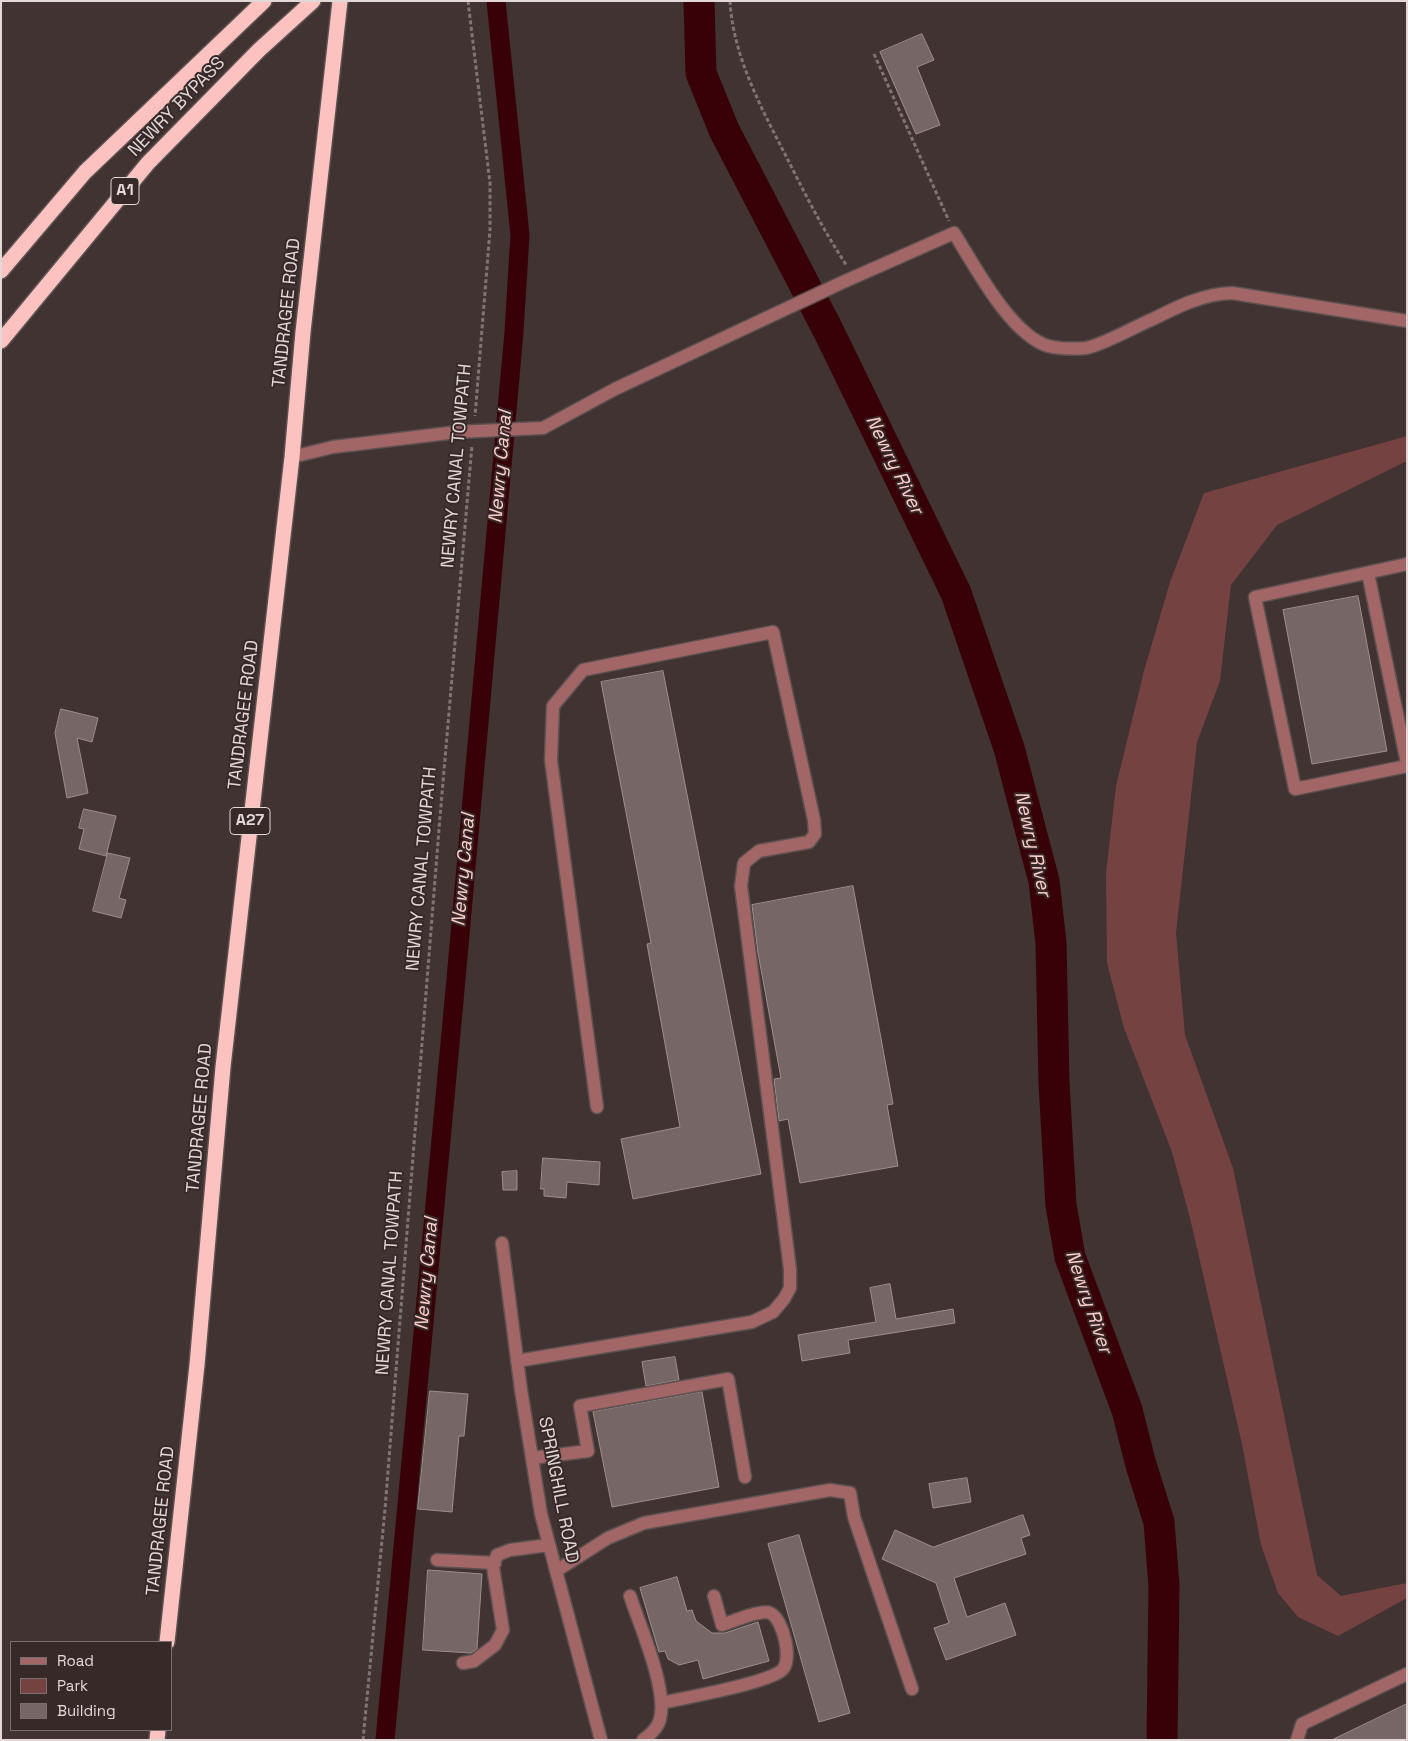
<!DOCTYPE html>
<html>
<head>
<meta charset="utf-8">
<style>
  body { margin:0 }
  #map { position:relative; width:1408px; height:1741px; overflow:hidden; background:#403332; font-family:"Space Grotesk",sans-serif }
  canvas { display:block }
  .frame { position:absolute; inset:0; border:2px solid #e1d8d7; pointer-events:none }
  .legend { position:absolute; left:10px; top:1641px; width:162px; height:90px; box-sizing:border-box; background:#362928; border:1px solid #7a6f6e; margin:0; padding:6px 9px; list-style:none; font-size:15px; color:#e1d8d7 }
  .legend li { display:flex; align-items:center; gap:10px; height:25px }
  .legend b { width:25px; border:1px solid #7a6f6e }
</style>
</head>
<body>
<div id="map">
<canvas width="1408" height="1741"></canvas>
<div class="frame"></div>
<ul class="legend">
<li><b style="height:6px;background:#a16665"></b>Road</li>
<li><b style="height:14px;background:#754242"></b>Park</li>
<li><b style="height:14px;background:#766766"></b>Building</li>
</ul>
</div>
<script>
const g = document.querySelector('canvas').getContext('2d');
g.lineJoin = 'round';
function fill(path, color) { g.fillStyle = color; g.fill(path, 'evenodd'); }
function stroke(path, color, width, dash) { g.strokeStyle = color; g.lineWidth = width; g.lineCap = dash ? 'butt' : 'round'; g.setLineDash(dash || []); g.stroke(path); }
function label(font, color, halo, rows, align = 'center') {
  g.font = font + ' "Space Grotesk",sans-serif'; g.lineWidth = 4; g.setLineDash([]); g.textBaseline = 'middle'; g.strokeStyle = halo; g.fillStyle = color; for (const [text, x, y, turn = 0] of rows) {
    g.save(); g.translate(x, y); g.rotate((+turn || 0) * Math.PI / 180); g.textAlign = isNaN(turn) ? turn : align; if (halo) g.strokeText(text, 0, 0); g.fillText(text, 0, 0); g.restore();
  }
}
const green = new Path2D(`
  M1407,436V461L1277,525L1231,585L1220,681L1197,742L1176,933L1185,1035L1233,1168L1317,1575L1341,1596L1407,1583V1598L1338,1636L1298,1617L1278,1593L1261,1545L1242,1444L1190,1218L1172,1152L1124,1028L1107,963L1106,873L1116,786L1144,671L1170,582L1204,493Z`);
const canal = new Path2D(`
  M385,1740L455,990L514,332L520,235L496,1`);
const river = new Path2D(`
  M699,1L701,73L724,130L828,330L956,593L1009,748L1044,881L1051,943L1054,1083L1061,1205L1070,1257L1127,1410L1141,1465L1159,1522L1164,1586L1162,1740`);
const building = new Path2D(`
  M922,34L934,60L917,67L940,125L916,134L880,52Z
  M1358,596L1387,751L1312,764L1283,610Z
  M663,671L761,1174L633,1199L621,1139L680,1127L647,944L651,943L601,682Z
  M61,709L98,718L92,742L77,738L88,793L67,798L55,733Z
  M84,809L116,816L106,856L79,849L84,829L79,828Z
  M108,853L130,858L119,898L126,900L121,918L93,911Z
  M853,886L893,1104L887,1105L898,1166L800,1183L788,1119L779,1121L774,1079L781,1078L758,953L752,905Z
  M543,1158L600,1162L599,1185L567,1182L566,1198L544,1196V1189H541Z
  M517,1171V1190H503L502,1172Z
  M890,1284L896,1319L953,1309L955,1323L848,1340L850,1353L802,1361L798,1335L876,1322L870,1288Z
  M675,1357L679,1380L646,1386L642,1362Z
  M430,1391L468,1394L464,1436H459L452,1512L418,1509Z
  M702,1392L719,1487L612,1507L593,1412Z
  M967,1478L971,1502L933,1508L929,1484Z
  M1023,1515L1030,1535L1021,1538L1026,1554L954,1578L967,1617L1005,1603L1016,1635L946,1660L934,1628L949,1623L936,1583L882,1559L895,1530L933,1547Z
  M799,1535L850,1713L819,1722L768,1544Z
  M428,1570L482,1574L477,1649L471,1653L423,1650Z
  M677,1577L687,1611L692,1610L696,1621L712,1633H725L758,1622L769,1661L703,1679L698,1660L679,1665L668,1659L665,1651L659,1652L640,1588Z
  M1407,1704V1740H1332Z`);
const path = new Path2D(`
  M468,1L490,183V230L475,416
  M730,1C733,58 764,113 789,162C807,198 825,233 847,266
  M874,54L949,221
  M363,1740L385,1509L440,817L472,445`);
const minor = new Path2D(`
  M520,429L543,428L615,389L841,283L954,233C975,266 1010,334 1048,346C1060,349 1074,349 1086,348C1103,345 1136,326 1153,319C1179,306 1203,294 1232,293L1407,321
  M292,457L333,447L457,432
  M1407,564L1255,597L1295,789L1407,766
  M1368,573L1407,763
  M502,1243L521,1390L541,1514L601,1740
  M517,1361L752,1322L773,1312L784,1299L790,1288V1269L741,886L744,863L759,851L809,842L815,834L814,820L773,632L583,670L553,706L551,760L597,1107
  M532,1458L588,1451L580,1406L728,1379L745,1477
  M437,1560L495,1563
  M556,1571L608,1538L644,1523L830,1490L850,1493L854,1517L912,1689
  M630,1596C640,1626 668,1690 660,1719C658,1728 650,1735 643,1740
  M463,1663L474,1661L495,1645L503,1630L493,1567L497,1555L510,1550L549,1545
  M662,1703C688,1697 763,1684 781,1671C794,1662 783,1618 770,1613C762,1609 731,1622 722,1625L714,1596
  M1297,1740L1302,1724L1407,1674`);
const highway = new Path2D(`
  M1,271L85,172L264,1
  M1,341L148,163L259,50L313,1
  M167,1642L197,1365L223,1067L292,457L303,332L340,1
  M157,1740L158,1730`);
const minorBridge = new Path2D(`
  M457,432L520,429`);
const shields = [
  [125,191,28],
  [250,821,40]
];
const shieldNames = [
  ["A1",125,191],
  ["A27",250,821]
];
const streetNames = [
  ["NEWRY BYPASS",177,107,-46],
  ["TANDRAGEE ROAD",287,313,-84],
  ["NEWRY CANAL TOWPATH",457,466,-85],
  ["TANDRAGEE ROAD",244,715,-83],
  ["NEWRY CANAL TOWPATH",422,869,-85],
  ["TANDRAGEE ROAD",200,1118,-85],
  ["NEWRY CANAL TOWPATH",390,1273,-86],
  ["SPRINGHILL ROAD",558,1490,79],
  ["TANDRAGEE ROAD",161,1521,-84]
];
const waterNames = [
  ["Newry River",894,465,64],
  ["Newry Canal",501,467,-85],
  ["Newry River",1032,844,77],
  ["Newry Canal",464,870,-85],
  ["Newry Canal",427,1274,-85],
  ["Newry River",1088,1302,71]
];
fill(green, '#754242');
stroke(canal, '#380007', 19);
stroke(river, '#380007', 31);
fill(building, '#766766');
stroke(building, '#9e8e8d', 1);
stroke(minor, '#5d5150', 15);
stroke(highway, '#5d5150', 18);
stroke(path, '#807574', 3, [4, 2.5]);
stroke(minor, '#a16665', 12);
stroke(highway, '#fcc2c0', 15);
stroke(minorBridge, '#5d5150', 15, []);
stroke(minorBridge, '#a16665', 12);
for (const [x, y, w] of shields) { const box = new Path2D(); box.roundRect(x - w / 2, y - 13.5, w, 27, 4); g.fillStyle = '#362928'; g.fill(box); stroke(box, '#e1d8d7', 1); }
label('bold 16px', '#e1d8d7', null, shieldNames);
label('18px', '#e1d8d7', '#362928', streetNames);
label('italic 19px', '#ffcecc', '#362928', waterNames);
</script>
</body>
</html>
